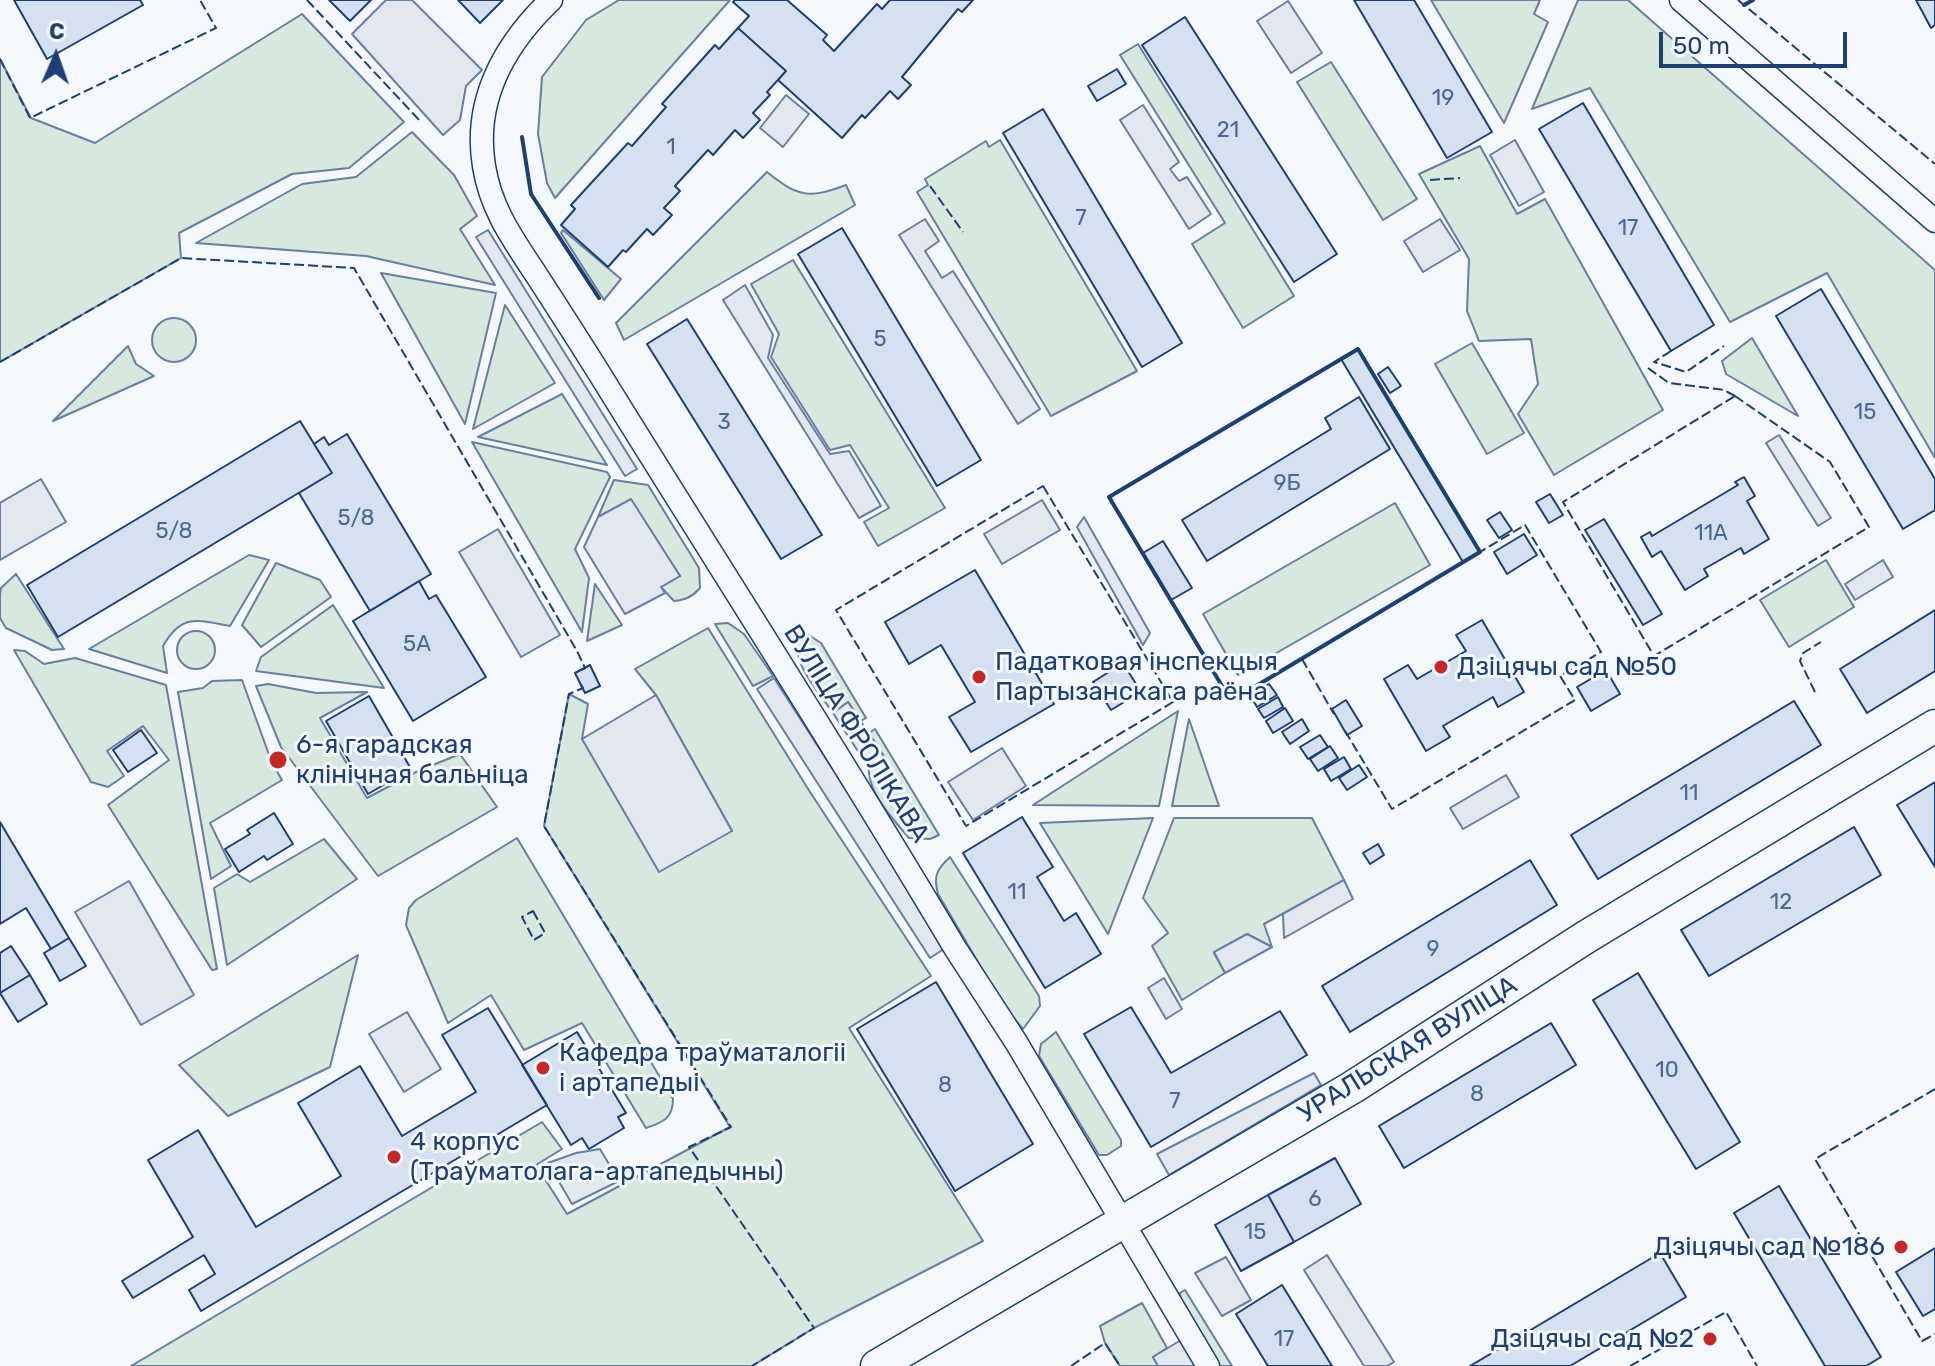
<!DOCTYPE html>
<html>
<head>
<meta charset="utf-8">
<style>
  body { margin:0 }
  #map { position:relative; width:1935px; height:1366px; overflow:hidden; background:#f4f7fb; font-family:Rubik,sans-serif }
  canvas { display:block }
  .north { position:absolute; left:16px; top:16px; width:80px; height:80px; -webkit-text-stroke:6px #f4f7fb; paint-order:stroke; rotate:2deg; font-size:22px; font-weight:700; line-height:32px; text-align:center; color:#1d3f73 }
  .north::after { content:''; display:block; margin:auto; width:28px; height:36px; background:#1d3f73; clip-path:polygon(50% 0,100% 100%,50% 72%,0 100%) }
  .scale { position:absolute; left:1659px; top:32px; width:188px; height:36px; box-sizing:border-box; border:4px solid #1d3f73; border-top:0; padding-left:10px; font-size:24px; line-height:28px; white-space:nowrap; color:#1d3f73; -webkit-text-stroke:6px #f4f7fb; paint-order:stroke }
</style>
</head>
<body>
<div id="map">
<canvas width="1935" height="1366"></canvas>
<div class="north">С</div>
<div class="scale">50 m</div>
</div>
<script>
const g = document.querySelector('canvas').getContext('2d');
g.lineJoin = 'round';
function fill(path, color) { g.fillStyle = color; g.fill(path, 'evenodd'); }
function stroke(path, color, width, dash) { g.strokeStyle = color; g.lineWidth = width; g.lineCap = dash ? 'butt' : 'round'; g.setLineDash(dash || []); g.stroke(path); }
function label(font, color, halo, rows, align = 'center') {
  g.font = font + ' Rubik,sans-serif'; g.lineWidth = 6; g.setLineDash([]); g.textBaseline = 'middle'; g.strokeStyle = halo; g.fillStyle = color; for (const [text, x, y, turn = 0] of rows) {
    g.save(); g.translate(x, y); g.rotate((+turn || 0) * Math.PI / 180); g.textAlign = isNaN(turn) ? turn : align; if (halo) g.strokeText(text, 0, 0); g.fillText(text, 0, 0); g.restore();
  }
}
const green = new Path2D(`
  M619,0H730L555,198L547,183L538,134L542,77L586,20Z
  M1431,0H1540L1534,14L1548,22L1504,123Z
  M1578,0H1628L1935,270V458L1827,273L1730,322L1590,88L1532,109Z
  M302,14L404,122L349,168L292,174L179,233L181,258L0,362V59L31,118L95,143Z
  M1138,44L1294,296L1243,328L1192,244L1225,223L1120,55Z
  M1331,62L1417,199L1383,220L1297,82Z
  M412,132L454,175L477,216L460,229L495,285L366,256L196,243L302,184L356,177Z
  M1000,140L1137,371L1051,416L917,192L928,185L925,179L986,141L989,147Z
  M1480,146L1517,214L1545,199L1663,410L1554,475L1518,414L1538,384L1531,339L1479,341L1467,311L1469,259L1419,174Z
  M767,172C798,197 809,199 846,185L855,205L624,340L616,323Z
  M563,230L621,279L604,300L561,233Z
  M793,260L945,508L878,546L864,522L889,508L850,445L830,450L771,357L779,334L751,284Z
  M381,273L496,293L465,424Z
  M505,305L555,383L473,429Z
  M152 340a22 22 0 1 1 44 0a22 22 0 1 1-44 0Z
  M1752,338L1798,416L1726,374L1722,361Z
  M1472,343L1524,433L1487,454L1435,364Z
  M128,346L136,364L154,376L53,421Z
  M562,394L607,465L478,437Z
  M472,442L607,472L610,477L575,549L589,578L582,632Z
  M614,480L648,485L699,568L700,588C692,597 685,600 674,601L661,587L680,576L631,500L598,517Z
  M1395,503L1430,565L1238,675L1203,614Z
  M249,555L269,560L230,626C197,620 182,613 163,646L167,673L89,649Z
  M1826,560L1854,607L1789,647L1760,600Z
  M276,563L320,580L331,597L261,647L242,625Z
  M16,574L64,649L52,650L6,628L0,618V594L1,588Z
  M595,584L622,625L587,641Z
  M333,605L384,688L256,671L261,657Z
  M728,623L744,634L773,676L753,686L715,624Z
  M796,627L821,643L866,718L861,721L848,702L833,713C812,682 793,667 796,627Z
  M708,628L810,792L931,976L849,1028L983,1241L814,1328L752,1366H131L542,1122L562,1149L536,1165L567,1214L730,1127L544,826L569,694L588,704L582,739L732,831L656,695L635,669Z
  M177 650a19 19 0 1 1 38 0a19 19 0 1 1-38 0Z
  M14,650L25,651L44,664L75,658L166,685L217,969L212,970L108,805L169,760L143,726L107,751L124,776L108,787L91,782Z
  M242,680L272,763L282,780L210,823L231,866L211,879L178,692L203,688L212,681Z
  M268,684L316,693L367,692L320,718L367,798L418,771L460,754L497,807L378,876L281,747L256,686Z
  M1178,711L1159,806L1033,805Z
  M1189,719L1219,806H1172Z
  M875,729L939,835L930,839L909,838C894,821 867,791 869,768L885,758L869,733Z
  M1153,818L1108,934L1040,823Z
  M1174,818H1312L1344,880L1264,924L1272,947L1247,934L1214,953L1225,973L1182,1000L1152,946L1168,933L1143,898Z
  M517,838L673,1099C673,1118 664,1122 646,1128L582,1023L524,1050L491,995L448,1023L406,925L409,908L416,900Z
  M324,839L357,879L227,965L214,888L237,874L250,882Z
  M950,857L1039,996L1040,1006L1023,1029L1005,1008L938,894C933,876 937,869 950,857Z
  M358,955L330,1067L228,1116L179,1065Z
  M1056,1032L1121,1140V1146L1107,1155H1099L1039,1056L1041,1044Z
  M1185,1290L1232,1366H1219L1181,1303L1180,1293Z
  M1142,1303L1167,1348L1153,1357L1158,1366H1120L1105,1343L1100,1326Z`);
const parking = new Path2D(`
  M386,0H412L482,70L466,86L460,120L443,135L352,34Z
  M1288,1L1322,53L1291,73L1257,21Z
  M786,95L809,114L783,147L760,128Z
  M1143,105L1179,162L1170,169L1179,181L1187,177L1211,214L1189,229L1120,120Z
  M1515,140L1544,192L1519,206L1490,155Z
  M925,219L939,241L925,251L942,278L953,271L1040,409L1018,424L899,235Z
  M1440,219L1460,250L1423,272L1404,241Z
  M488,230L637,469L625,476L476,237Z
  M745,285L773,335L768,358L830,454L849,451L881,506L859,518L723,300Z
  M1779,435L1831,518L1818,526L1766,443Z
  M41,479L66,522L0,560V503Z
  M631,499L680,576L661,587L665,593L625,614L584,547L598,517Z
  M1042,500L1060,530L1002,564L984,534Z
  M1084,517L1150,633L1143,645L1077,527Z
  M498,529L560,635L521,657L459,552Z
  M1883,560L1893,577L1855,600L1845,584Z
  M774,678L947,947L930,958L757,689Z
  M656,695L732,831L659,872L582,739Z
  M848,702L885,758L869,768L833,713Z
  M1002,748L1026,786L973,820L948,782Z
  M1506,775L1519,797L1463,829L1450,808Z
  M1344,880L1353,899L1284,938L1283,914Z
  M129,881L194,995L141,1025L75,912Z
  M1247,934L1272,947L1225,973L1214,952Z
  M1164,978L1182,1009L1166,1019L1148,988Z
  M407,1012L441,1069L404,1092L369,1034Z
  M1314,1073L1321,1085L1169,1175L1157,1154Z
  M600,1149L619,1181L572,1204L548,1163L576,1153Z
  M1327,1255L1394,1362L1387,1366H1364L1304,1270Z
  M1226,1257L1251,1300L1222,1316L1195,1273Z
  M1181,1340L1197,1366H1158L1153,1357Z`);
const building = new Path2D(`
  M14,0H140L143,5L47,59Z
  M329,0H371L350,21Z
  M458,0H503L480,23Z
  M735,0H787L827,35L823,40L834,51L877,4L882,9L890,0H973L962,12L958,9L902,77L911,85L898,99L890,91L865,118L862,115L842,138L778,80L786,71L738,28L749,16L733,2Z
  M1354,0H1414L1492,132L1447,158Z
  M1916,0H1935V25L1931,28Z
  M1185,17L1337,254L1294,282L1142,45Z
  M738,28L786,71L767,92L770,95L753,113L760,120L743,138L735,130L713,155L708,150L675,186L680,191L664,208L672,215L653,235L647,229L626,252L623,250L608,267L561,225L575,209L571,205L628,143L632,146L666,107L662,104L689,74L715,45L719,49Z
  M1117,69L1126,84L1097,101L1088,86Z
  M1583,103L1714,325L1671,351L1539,129Z
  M1043,109L1182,343L1142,367L1003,133Z
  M842,228L981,460L937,486L798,254Z
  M1821,289L1935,479V510L1903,529L1776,316Z
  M687,319L822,535L781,559L647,344Z
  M1358,349L1480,552L1463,562L1341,359Z
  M1388,367L1401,386L1390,393L1378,374Z
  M1359,397L1390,449L1207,561L1182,520L1331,429L1325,418Z
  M300,421L332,473L58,637L27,585Z
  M347,434L431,574L370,611L299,493L332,473L314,444L324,437L329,445Z
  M1744,477L1755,496L1747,501L1769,539L1744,554L1741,548L1704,569L1708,576L1685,590L1661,551L1652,557L1641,537L1650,532L1652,536L1738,485L1735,482Z
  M1550,494L1563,515L1549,523L1536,502Z
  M1500,512L1512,530L1499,538L1487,520Z
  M1604,519L1662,614L1643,625L1585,530Z
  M1524,534L1537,555L1507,574L1494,552Z
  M1163,541L1192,588L1171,600L1143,553Z
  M975,570L1054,704L971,752L949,717L975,702L941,645L909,664L885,622Z
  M419,581L429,599L436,595L486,677L413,721L353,621Z
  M1935,610V671L1867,713L1840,669Z
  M1482,620L1524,692L1498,707L1493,697L1443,726L1450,737L1426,751L1384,679L1408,665L1417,679L1466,651L1456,635Z
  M1123,663L1141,692L1111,710L1093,682Z
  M590,665L600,686L585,693L575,673Z
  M1606,670L1620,694L1591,711L1577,687Z
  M1269,684L1277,695L1257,707L1250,695Z
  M369,696L411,769L368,794L326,721Z
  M1278,697L1283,707L1264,718L1258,709Z
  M1346,700L1362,726L1347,735L1332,709Z
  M1794,701L1821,745L1598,879L1571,835Z
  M1285,708L1293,721L1273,733L1266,721Z
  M1302,719L1309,731L1290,744L1282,732Z
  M141,730L157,753L128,772L113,750Z
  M1320,735L1328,747L1308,759L1300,747Z
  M1330,746L1338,758L1318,771L1310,759Z
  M1344,757L1351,769L1331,781L1324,769Z
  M1359,765L1367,777L1347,790L1339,778Z
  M1935,782V867L1897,805Z
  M274,813L293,844L267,860L264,856L239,872L225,849L250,834L247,830Z
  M1022,817L1053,867L1037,877L1064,921L1076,913L1101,954L1045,988L963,853Z
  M0,822L69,938L51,949L26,908L0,924Z
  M1854,827L1881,875L1709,976L1681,930Z
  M1378,844L1384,855L1370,864L1363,853Z
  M1530,860L1557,905L1350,1032L1322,986Z
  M69,938L86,966L60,981L44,953Z
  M11,946L30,975L0,993V953Z
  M1638,973L1740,1142L1696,1169L1593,1000Z
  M30,975L47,1004L18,1022L0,993Z
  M936,982L1033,1144L955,1191L857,1029Z
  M1131,1007L1171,1073L1280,1011L1307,1055L1151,1147L1084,1034Z
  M488,1008L547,1105L201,1311L189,1290L215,1274L204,1255L133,1298L122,1281L193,1237L148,1160L198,1130L256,1227L341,1176L298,1103L360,1066L402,1136L476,1092L442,1035Z
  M1551,1023L1576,1065L1404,1168L1379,1126Z
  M577,1032L626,1113L618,1117L624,1128L589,1149L582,1138L571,1145L522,1065Z
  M1335,1158L1361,1204L1294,1242L1268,1195Z
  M1779,1186L1881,1357L1866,1366H1825L1734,1213Z
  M1268,1195L1294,1242L1241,1271L1215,1225Z
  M1935,1248V1309L1923,1316L1896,1272Z
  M1660,1253L1686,1297L1570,1366H1470Z
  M1282,1285L1332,1366H1268L1236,1314Z`);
const street = new Path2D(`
  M551,0C505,44 473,100 484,166C491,211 515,242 539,279C561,313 583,347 604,381C721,570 842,757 955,948L1016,1042L1208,1366
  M1681,0L1935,221`);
const secondary = new Path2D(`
  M877,1366L1353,1087L1586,937L1935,726`);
const fence = new Path2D(`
  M307,0L421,122
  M1738,0L1935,164
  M0,59L30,118L216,28L200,0
  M1430,180L1460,178
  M930,186L963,232
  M1671,351L1654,362L1686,372L1724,346
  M0,362L181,258L354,268L577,651L585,668L581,670
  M1648,368L1669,383L1724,390L1735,396
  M1735,396L1830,462L1869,527L1654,656L1563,502Z
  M1043,486L1173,702L966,826L836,610Z
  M1302,659L1334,714
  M581,685L583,688L569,694L544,826L731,1127L689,1147L814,1328L752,1366
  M1815,692L1800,661L1803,653L1821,642
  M1345,731L1392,809L1575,700L1560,676L1601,652L1525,525L1480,552
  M533,911L545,933L534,940L522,917Z
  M1935,1089L1815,1159L1922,1341L1935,1334
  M1071,1366L1105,1343L1120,1366
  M1630,1366L1726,1312L1757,1366`);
const wall = new Path2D(`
  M1744,5L1753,0
  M522,137L531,194L599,298
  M1358,349L1480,552L1231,701L1109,497Z`);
const markers = [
  [1441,667,8,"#c62828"],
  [979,677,8,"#c62828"],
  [278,760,10,"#c62828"],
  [543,1068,8,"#c62828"],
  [394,1157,8,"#c62828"],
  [1901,1247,8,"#c62828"],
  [1710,1339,8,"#c62828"]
];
const numberNames = [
  ["19",1443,99],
  ["21",1228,131],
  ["1",671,148],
  ["7",1081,219],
  ["17",1628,229],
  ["5",880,340],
  ["15",1865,413],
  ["3",724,423],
  ["9Б",1287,484],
  ["5/8",356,519],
  ["5/8",174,532],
  ["11А",1711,534],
  ["5А",417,645],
  ["11",1689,794],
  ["11",1017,893],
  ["12",1781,903],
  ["9",1433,950],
  ["10",1667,1071],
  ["8",945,1086],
  ["8",1477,1095],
  ["7",1175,1102],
  ["6",1315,1200],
  ["15",1255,1233],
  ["17",1284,1340]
];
const poiNames = [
  ["Падатковая інспекцыя",995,662],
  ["Партызанскага раёна",995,692],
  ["Дзіцячы сад №50",1457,667],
  ["6-я гарадская",296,745],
  ["клінічная бальніца",296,775],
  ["Кафедра траўматалогіі",559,1053],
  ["і артапедыі",559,1083],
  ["4 корпус",410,1142],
  ["(Траўматолага-артапедычны)",410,1172],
  ["Дзіцячы сад №186",1885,1247,"right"],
  ["Дзіцячы сад №2",1694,1339,"right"]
];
const streetNames = [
  ["ВУЛІЦА ФРОЛІКАВА",856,734,58],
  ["УРАЛЬСКАЯ ВУЛІЦА",1408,1050,-32]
];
fill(green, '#d7e8df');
stroke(green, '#687fa3', 2);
fill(parking, '#e3e8f0');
stroke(parking, '#687fa3', 2);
fill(building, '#d5e0f0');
stroke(building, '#1d3f73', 2);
stroke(street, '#1d3f73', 25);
stroke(secondary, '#1d3f73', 35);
stroke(street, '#f4f7fb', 22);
stroke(secondary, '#f4f7fb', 32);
stroke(fence, '#1d3f73', 2, [10, 4]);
stroke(wall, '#1d3f73', 4);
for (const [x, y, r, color] of markers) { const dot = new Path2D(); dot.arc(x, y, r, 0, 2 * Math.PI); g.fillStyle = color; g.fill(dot); stroke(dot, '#f4f7fb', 3); }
label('22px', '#4b6792', null, numberNames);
label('26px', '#1d3f73', '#f4f7fb', poiNames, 'left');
label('26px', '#1d3f73', '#f4f7fb', streetNames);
</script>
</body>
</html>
